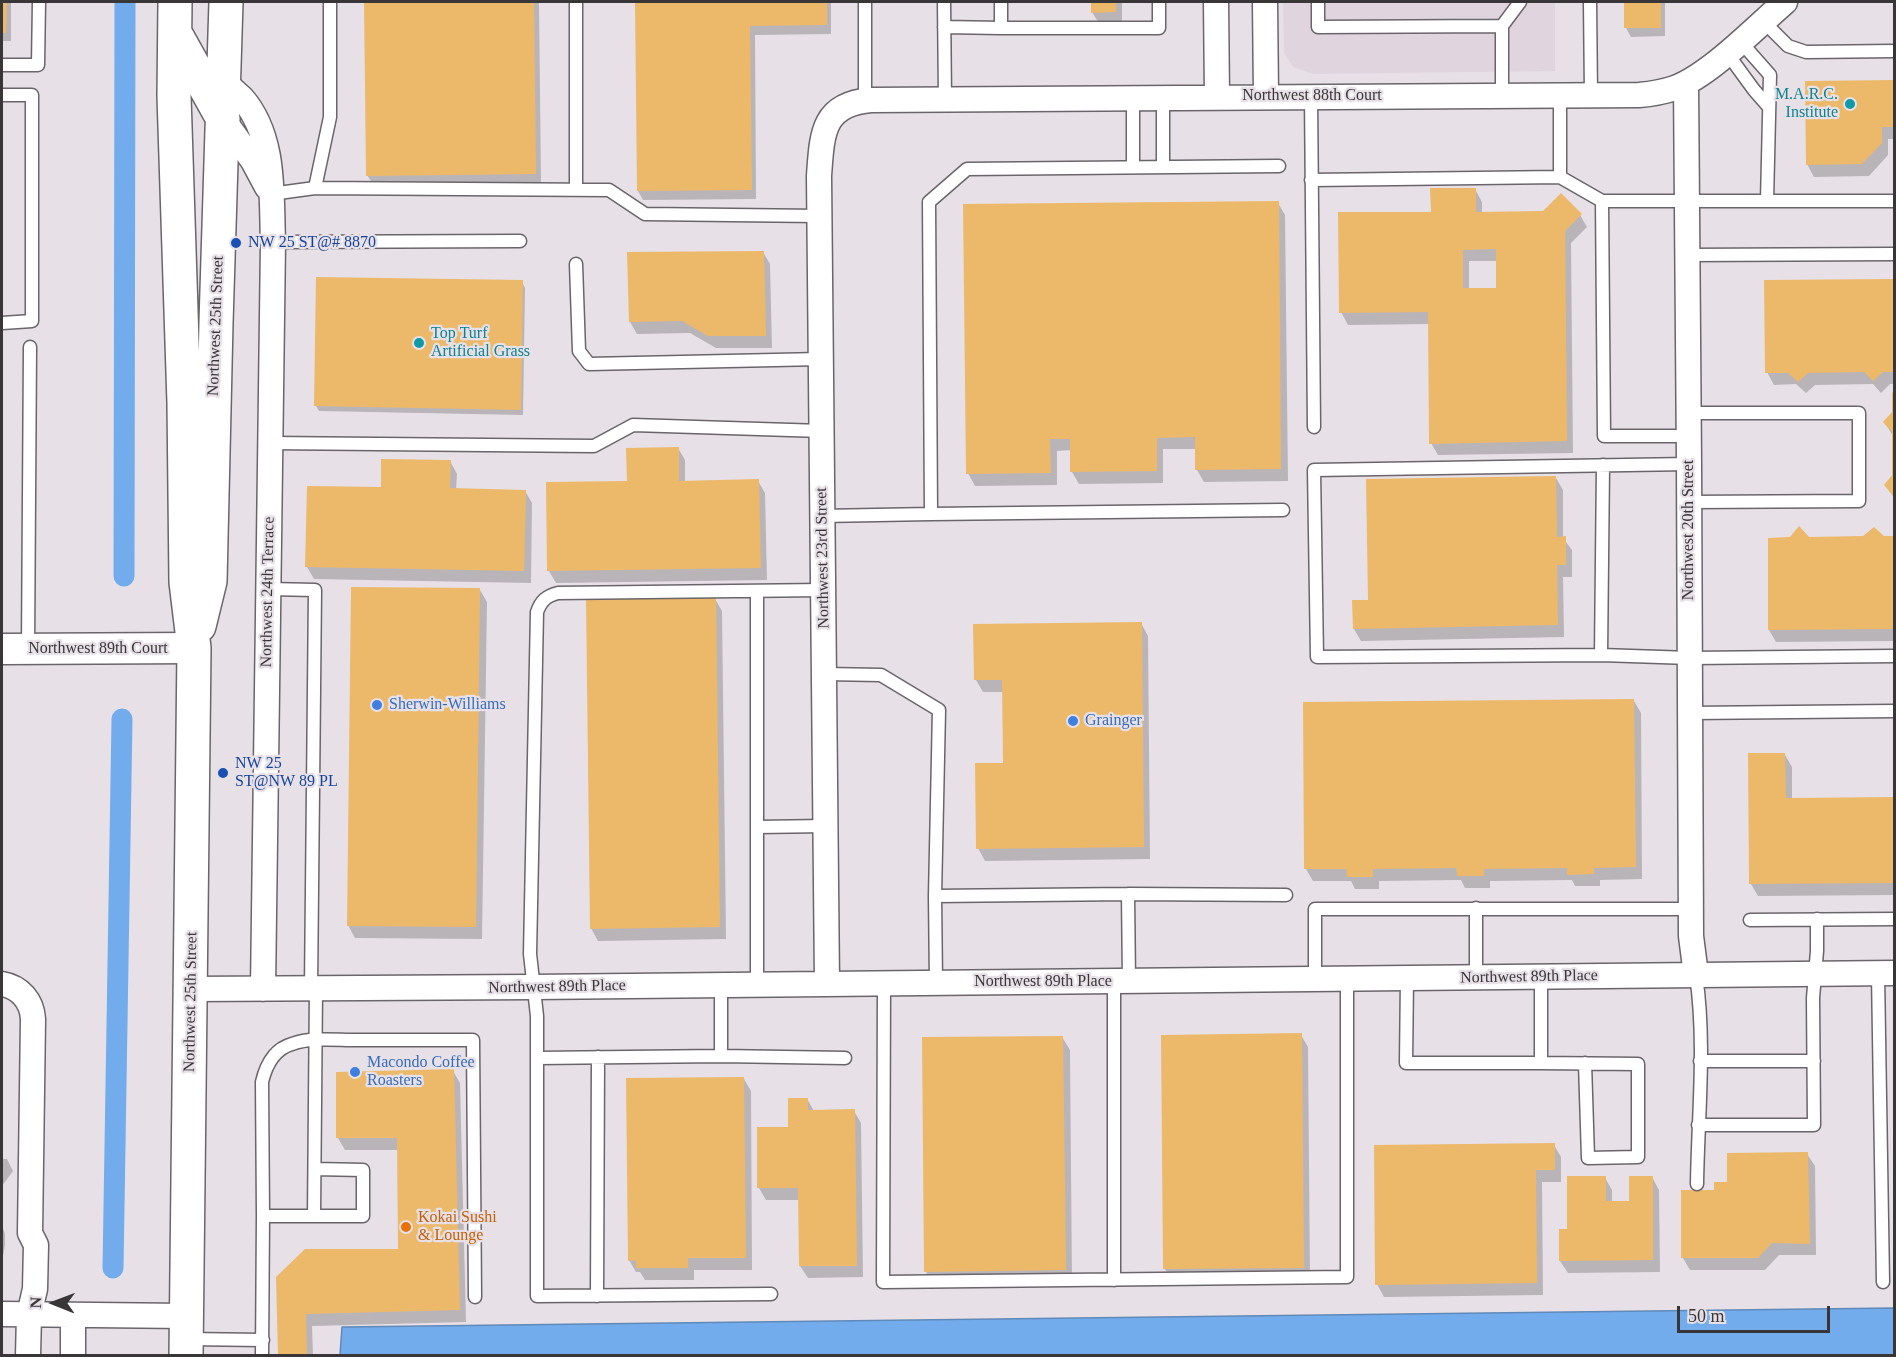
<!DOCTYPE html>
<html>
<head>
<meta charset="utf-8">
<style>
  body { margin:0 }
  #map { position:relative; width:1896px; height:1357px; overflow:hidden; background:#e7e1e7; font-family:Georgia,serif }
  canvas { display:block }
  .frame { position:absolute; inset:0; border:3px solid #393638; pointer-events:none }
  .north { position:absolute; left:24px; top:1273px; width:60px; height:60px; -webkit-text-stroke:4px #e7e1e7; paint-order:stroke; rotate:271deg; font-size:16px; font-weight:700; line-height:24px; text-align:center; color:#393638 }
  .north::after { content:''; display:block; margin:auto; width:21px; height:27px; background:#393638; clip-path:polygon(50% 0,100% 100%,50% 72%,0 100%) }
  .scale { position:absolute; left:1677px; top:1306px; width:153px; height:27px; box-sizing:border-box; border:3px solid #393638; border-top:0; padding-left:8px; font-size:18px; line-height:21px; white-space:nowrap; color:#393638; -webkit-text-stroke:4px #e7e1e7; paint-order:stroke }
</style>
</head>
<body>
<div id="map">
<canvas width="1896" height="1357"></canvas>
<div class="frame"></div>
<div class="north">N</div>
<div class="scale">50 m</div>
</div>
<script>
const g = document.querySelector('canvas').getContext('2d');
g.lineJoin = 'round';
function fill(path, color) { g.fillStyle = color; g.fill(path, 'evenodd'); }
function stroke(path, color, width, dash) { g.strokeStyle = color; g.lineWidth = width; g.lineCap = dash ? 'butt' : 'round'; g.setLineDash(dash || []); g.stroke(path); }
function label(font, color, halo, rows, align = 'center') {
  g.font = font + ' Georgia,serif'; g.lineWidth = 4.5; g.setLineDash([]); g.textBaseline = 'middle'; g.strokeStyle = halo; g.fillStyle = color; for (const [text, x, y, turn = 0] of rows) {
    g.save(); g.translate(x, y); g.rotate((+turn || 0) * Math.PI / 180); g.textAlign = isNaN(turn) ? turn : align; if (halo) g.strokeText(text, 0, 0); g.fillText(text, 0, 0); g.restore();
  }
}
const built = new Path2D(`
  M1283,2H1555V71L1313,74L1293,67L1284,53Z`);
const water = new Path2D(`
  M1894,1308V1356L340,1355L342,1327Z`);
const shadow = new Path2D(`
  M2,2H11V41H2Z
  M365,2H539L541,182L373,184L367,175Z
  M636,2H831V34L755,35L756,199L643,200L638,191Z
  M1092,2H1122V24L1100,25L1092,12Z
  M1626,2H1665V36L1631,37L1626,28Z
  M1807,82H1894V139H1888V155L1869,176L1814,177L1807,164Z
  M1475,189L1482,202V213L1580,215L1587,227L1571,243L1573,453L1438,455L1431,443L1429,324L1348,325L1341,312L1432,213ZM1469,261H1498V289H1469Z
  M1278,203L1285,215L1288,481L1204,482L1197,470V449H1163V483L1079,484L1072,472V450L1057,451V485L975,486L968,473Z
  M763,252L770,264L772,348H716L690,333L637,334L630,322Z
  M1766,281H1894V384H1890L1881,393L1873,384L1815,385L1806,393L1796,384L1774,385L1767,372Z
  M522,282L525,288L523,415L319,411L316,406Z
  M1894,392V515V498L1886,485L1893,475V436L1885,423L1894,413Z
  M678,448L685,460V482L758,481L765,493L767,580L556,583L549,571L628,482Z
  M450,461L457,474L456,490L525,491L532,503L531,583L314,579L307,567Z
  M1556,478L1563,490V538L1572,550V577H1563L1564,637L1361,641L1354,629L1370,601Z
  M1894,537V641L1776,642L1769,630L1809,538Z
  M480,590L487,602L482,939L355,938L348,925Z
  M715,599L722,611L726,939L598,941L591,928Z
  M1141,623L1148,636L1150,859L985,861L978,848L1004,764L1003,692H983L976,680Z
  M1634,701L1641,713L1642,879L1600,880V886H1575L1572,880L1490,881V888H1465L1461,880L1379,881V889H1355L1351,881H1313L1306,869L1305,704Z
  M1785,755L1792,767V799L1894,798V895L1758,896L1751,884Z
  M1301,1035L1308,1047L1310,1280L1172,1281L1165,1269Z
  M1062,1037L1070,1050L1072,1282L933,1284L926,1272Z
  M453,1071L460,1083L466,1322L312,1326L313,1356H280L278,1277L399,1250V1150H345L338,1138L337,1073Z
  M744,1079L751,1091L752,1270H694V1280H645L640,1272H636L629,1260Z
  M807,1099L814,1111H854L861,1123L863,1277L808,1278L800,1266V1200H766L759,1188Z
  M1554,1145L1561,1157V1182H1542L1543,1295L1384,1297L1377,1284Z
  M1807,1154L1815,1166L1816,1255H1779L1765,1270H1690L1683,1258L1728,1184Z
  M2,1159H7L13,1171L2,1186Z
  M1652,1177L1659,1190L1660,1272L1568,1273L1560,1261L1568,1230L1605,1178L1612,1190V1203H1631Z
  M2,1225L5,1234V1245L2,1262Z`);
const canal = new Path2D(`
  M124,576L125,2
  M113,1268L122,719`);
const building = new Path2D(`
  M2,2H7L6,33H2Z
  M364,2H534L536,174L366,176Z
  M635,2H827V25L750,26L752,190L637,191Z
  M1091,2H1116V12L1091,13Z
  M1624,2H1661V28H1624Z
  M1894,80V127H1882V143L1862,164L1806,165L1805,81Z
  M1430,188H1476V212L1543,211L1561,193L1582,214L1565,231L1567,441L1429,444L1428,312L1339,313L1338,212H1431ZM1496,249V288H1463V250Z
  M1279,201L1281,469L1195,470V437L1157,438V471L1070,472V439H1050L1051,473L966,474L963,204Z
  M764,251L766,336H708L682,321L629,322L627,252Z
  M316,277L523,280L521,410L314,406Z
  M1894,279V372H1883L1873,381L1864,372L1808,373L1798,382L1788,373H1765L1764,280Z
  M1894,390V497L1884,485L1892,475V432L1883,422L1892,412V393Z
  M679,447V481L759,479L761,568L547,571L546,482L627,481L626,448Z
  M381,459L451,460L450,488L526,490L524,571L305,567L307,486L381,487Z
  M1556,476L1557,537L1566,536V565H1557L1558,625L1353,629L1352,600H1368L1366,479Z
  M1799,526L1809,537L1863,536L1874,527L1884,536H1894V629L1768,630V538L1790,537Z
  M351,587L480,588L476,927L347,926Z
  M716,597L720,927L590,929L586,599Z
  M1142,622L1144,847L976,849L975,763H1003L1002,680H974L973,624Z
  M1634,699L1636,867L1594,868V874L1567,875V868L1484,869V876H1457L1456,868L1373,869V877H1347L1346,869H1304L1303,702Z
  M1748,753H1785L1786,798L1894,797V883L1749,884Z
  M1302,1033L1304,1268L1163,1269L1161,1035Z
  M1063,1036L1066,1270L924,1272L922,1037Z
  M454,1069L460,1310L306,1314L307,1356H278L276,1277L305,1249H398L397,1138H336V1072Z
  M744,1077L746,1258H688V1268H636V1260L628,1261L626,1078Z
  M788,1098H808V1110L855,1109L857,1266H799L798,1188H757V1127H788Z
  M1555,1143V1170H1536L1537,1283L1375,1285L1374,1145Z
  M1808,1152L1810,1244L1772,1243L1758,1258H1681V1190H1714V1182H1727V1153Z
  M1567,1176H1606V1201H1629V1176H1653V1260L1559,1261V1229H1567Z`);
const service = new Path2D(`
  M576,2V190
  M865,2V101
  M944,2L945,100
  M1001,2V28H1159V2
  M1318,2V27L1502,26V95
  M1590,2L1591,95
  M1763,21L1788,46L1806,52L1894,51
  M1502,26L1520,2
  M944,27L1001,28
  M1740,41L1770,75L1767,201
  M1727,53L1754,90L1768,106
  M2,65H38L39,2
  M2,95H32V321L2,323
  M1560,95V177L1602,201L1604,436H1689
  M1311,96L1314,427
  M1279,166L967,169L929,202L931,514L1283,510
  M1133,167V98
  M1163,167V97
  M1311,180L1560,177
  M315,188L330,117V2
  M271,194L315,188L609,190L645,214L819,216
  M1602,201H1894
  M273,242L520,241
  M1687,255L1894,254
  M576,264L579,351L589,364L821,359
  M1689,413H1859V501L1689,502
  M270,443L594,446L633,425L822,431
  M1603,465L1601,655L1317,657L1314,470L1689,464
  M822,516L931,514
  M269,589L315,590L311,988
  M757,592V984
  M28,649L30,347
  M1601,655L1690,658L1894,656
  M825,674L881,675L939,710L935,896L1128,894
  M1690,713L1894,711
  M757,827L826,826
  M935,896L936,982
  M1750,920L1894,919
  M1878,974L1883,1282
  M1696,975C1706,1044 1698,1115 1697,1184
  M1476,977V908
  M1541,977V1063L1638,1064V1157L1588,1158L1585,1063
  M1407,978L1406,1063H1541
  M1315,979V909H1691
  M1114,982V1280
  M1129,982L1128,894L1286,895
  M884,983L883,1282L1347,1277V979
  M721,984V1056L845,1058
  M316,988L314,1216H263L262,1082C266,1065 274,1049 292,1044C312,1037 336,1040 356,1040C395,1040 434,1040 473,1040L475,1297
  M721,1056L537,1058V1296L771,1294
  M537,1058V1016L530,954L537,612C541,601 546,596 558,593L823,590
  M1700,1061H1814
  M1698,1125H1814L1813,998L1817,951V919
  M314,1216H363V1170L315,1169
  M597,1296L598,1057
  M187,1339L263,1340
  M262,1356L263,1216`);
const minor = new Path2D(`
  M1216,2L1217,97
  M1265,2L1266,96
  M225,82C230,87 236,93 242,98C276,137 271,194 273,242L263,989
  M1686,83L1689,464L1691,936L1696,975
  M223,119L253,161L267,187
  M827,983L819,176C822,134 822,104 871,100L1639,95C1651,94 1663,92 1675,88C1710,75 1756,27 1785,2
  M2,984C20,987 32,1001 33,1019L30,1233L36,1245L35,1289L29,1315L28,1356
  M191,989L533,987L1894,973
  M2,1314L186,1316
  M73,1356V1315`);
const tertiary = new Path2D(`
  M2,649L194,648`);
const secondary = new Path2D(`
  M175,2L174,96L184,403L186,582L194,648L186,1356
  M175,33L223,119
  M199,626L210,581L216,323L226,2`);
const markers = [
  [1850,104,6,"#0f9aa8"],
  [236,243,6,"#1a4fb4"],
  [419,343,6,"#0f9aa8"],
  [377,705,6,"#3f7fe0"],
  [1073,721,6,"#3f7fe0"],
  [223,773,6,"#1a4fb4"],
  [355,1072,6,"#3f7fe0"],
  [406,1227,6,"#e8710a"]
];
const cultureNames = [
  ["M.A.R.C.",1838,95],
  ["Institute",1838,113],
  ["Top Turf",431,334,"left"],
  ["Artificial Grass",431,352,"left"]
];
const streetNames = [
  ["Northwest 88th Court",1312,96],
  ["Northwest 25th Street",216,326,-88],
  ["Northwest 20th Street",1689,530,-90],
  ["Northwest 23rd Street",823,558,-91],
  ["Northwest 24th Terrace",268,592,-89],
  ["Northwest 89th Court",98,649],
  ["Northwest 89th Place",1529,977,-1],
  ["Northwest 89th Place",1043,982],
  ["Northwest 89th Place",557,987,-1],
  ["Northwest 25th Street",191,1002,-89]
];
const transitNames = [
  ["NW 25 ST@# 8870",248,243],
  ["NW 25",235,764],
  ["ST@NW 89 PL",235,782]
];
const shopNames = [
  ["Sherwin-Williams",389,705],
  ["Grainger",1085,721],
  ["Macondo Coffee",367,1063],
  ["Roasters",367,1081]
];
const foodNames = [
  ["Kokai Sushi",418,1218],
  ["& Lounge",418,1236]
];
fill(built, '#e0d4df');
fill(water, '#72aced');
stroke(water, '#6189b7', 1.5);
fill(shadow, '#0003');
stroke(canal, '#72aced', 21);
fill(building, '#ecb86a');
stroke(service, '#6a656a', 15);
stroke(minor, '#6a656a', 27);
stroke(tertiary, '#6a656a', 33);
stroke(secondary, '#6a656a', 36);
stroke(service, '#fff', 12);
stroke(minor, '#fff', 24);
stroke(tertiary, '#fff', 30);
stroke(secondary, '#fff', 33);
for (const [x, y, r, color] of markers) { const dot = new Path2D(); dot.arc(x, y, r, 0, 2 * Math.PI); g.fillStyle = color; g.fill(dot); stroke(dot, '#e7e1e7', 2); }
label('16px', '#0d838f', '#e7e1e7', cultureNames, 'right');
label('16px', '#393638', '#e7e1e7', streetNames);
label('16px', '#164399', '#e7e1e7', transitNames, 'left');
label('16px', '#366cbe', '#e7e1e7', shopNames, 'left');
label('16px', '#c56008', '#e7e1e7', foodNames, 'left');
</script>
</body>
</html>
